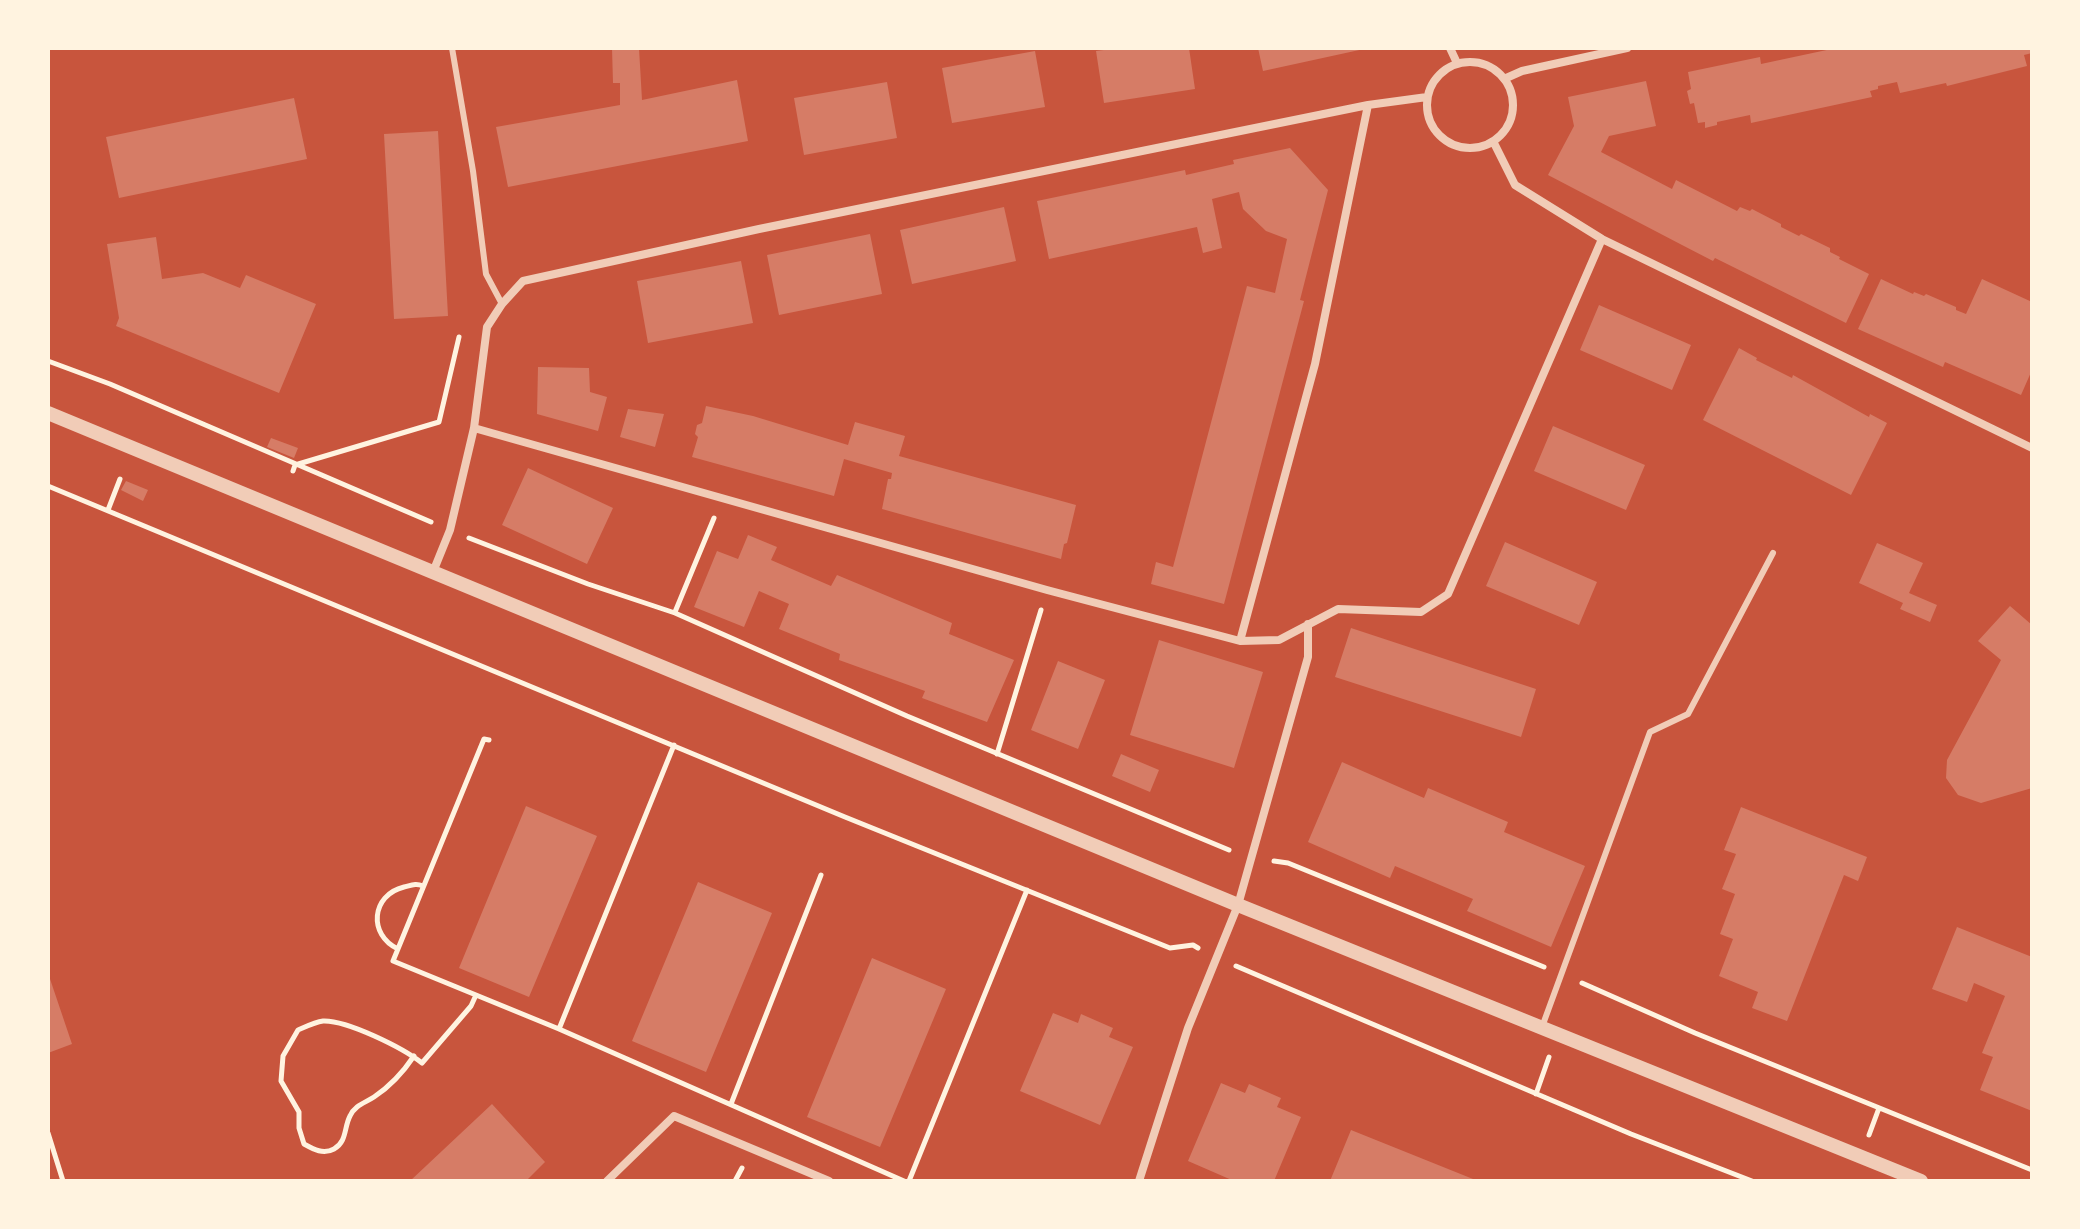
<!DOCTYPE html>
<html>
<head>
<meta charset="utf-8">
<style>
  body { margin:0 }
  #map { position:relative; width:2080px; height:1229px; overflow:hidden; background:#c8553d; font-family:"Times New Roman",serif }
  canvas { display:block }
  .frame { position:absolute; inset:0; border:50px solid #fff3e0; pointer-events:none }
</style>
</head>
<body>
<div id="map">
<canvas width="2080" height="1229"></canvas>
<div class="frame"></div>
</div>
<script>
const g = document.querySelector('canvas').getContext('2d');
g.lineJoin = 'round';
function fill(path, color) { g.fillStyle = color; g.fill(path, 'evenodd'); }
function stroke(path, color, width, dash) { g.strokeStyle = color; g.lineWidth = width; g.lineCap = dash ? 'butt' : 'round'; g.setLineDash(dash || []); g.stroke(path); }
const building = new Path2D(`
  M612,48H639L642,100L737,80L748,141L508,187L496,127L620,105V83H613Z
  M1119,48H1189L1195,89L1104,103L1096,51Z
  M1258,48H1364V49L1263,71Z
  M1836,48H2032V53L2024,55L2027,66L1947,86L1946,83L1900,93L1897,82L1878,86V89L1870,91L1872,97L1751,123L1750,115L1717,122V125L1705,128V122L1698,123L1694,103L1690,104L1687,91L1691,89L1688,72L1760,57L1761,64Z
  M1035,51L1045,107L952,123L942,68Z
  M1646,81L1656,126L1609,136L1601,152L1672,189L1676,180L1737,211L1740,207L1750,211L1752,209L1781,224V227L1799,236L1801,234L1830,248V252L1840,257L1839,259L1869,274L1846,323L1715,258L1713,261L1682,245L1548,175L1574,126L1568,97Z
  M887,82L897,138L804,155L794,98Z
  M294,98L307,159L119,198L106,137Z
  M438,131L448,316L394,319L384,134Z
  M1290,148L1328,190L1300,300L1304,301L1224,604L1151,584L1156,562L1173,567L1247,286L1275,293L1287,239L1266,231L1243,209L1239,192L1212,199L1222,248L1203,253L1197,227L1049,259L1037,201L1185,170L1186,175L1234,164L1233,160Z
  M1004,207L1016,261L912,284L900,230Z
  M870,234L882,294L779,315L767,255Z
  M156,237L162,279L203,273L240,288L246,275L316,304L279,393L116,326L119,318L107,244Z
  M741,261L753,323L648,343L637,281Z
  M1881,279L1913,294L1914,292L1924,296L1926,294L1956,307V310L1966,314L1982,279L2032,302V352L2030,357L2032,358V370L2021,395L1945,362L1943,367L1858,329Z
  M1599,305L1691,345L1672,390L1580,350Z
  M1739,348L1757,358L1756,360L1792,378L1793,375L1869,417L1870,414L1887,423L1851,495L1703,420Z
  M538,367L589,368L590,392L607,397L598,431L537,414Z
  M706,406L753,416L848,445L855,422L905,436L899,456L1076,505L1067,543L1064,544L1061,559L882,509L888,479H891L892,473L844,459L834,496L692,457L698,437L695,434L697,425L702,423Z
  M628,409L664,414L655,447L620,437Z
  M1553,426L1645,465L1626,510L1534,471Z
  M271,438L298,448L294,458L267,447Z
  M528,468L613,508L587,564L502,525Z
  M126,481L148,490L143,501L121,490Z
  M748,535L777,547L771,560L831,586L837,575L952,623L949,634L1014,660L987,722L922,698L925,691L839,660L840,654L779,629L789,604L759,591L744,627L694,607L717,551L738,559Z
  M1505,542L1597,582L1579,625L1486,586Z
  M1877,543L1923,563L1909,593L1937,605L1930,622L1900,609L1903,603L1859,583Z
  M2010,606L2032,625V788L1981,803L1958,795L1946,778L1947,760L2001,660L1978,641Z
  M1351,628L1536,689L1521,737L1335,677Z
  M1159,640L1263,672L1234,768L1130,735Z
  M1058,661L1105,680L1078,749L1031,730Z
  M1121,754L1159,770L1150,792L1112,776Z
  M1342,762L1424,798L1428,788L1508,822L1504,832L1585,866L1551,947L1467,911L1473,899L1395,866L1390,878L1308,842Z
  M526,806L597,836L529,997L459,968Z
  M1741,807L1867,857L1858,881L1844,875L1787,1021L1752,1008L1758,992L1719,976L1733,939L1720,934L1735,894L1722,889L1736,854L1724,850Z
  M698,882L772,913L706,1072L632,1041Z
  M1957,927L2032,957V1111L1980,1090L1993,1057L1982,1053L2005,996L1974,983L1967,1002L1932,989Z
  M872,958L946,989L880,1147L807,1117Z
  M48,973L72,1044L48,1053Z
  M1053,1013L1078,1023L1081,1014L1113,1028L1109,1037L1133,1047L1100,1125L1020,1091Z
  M1221,1083L1245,1093L1249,1084L1281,1098L1277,1107L1301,1117L1274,1181H1234L1188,1161Z
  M492,1104L545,1162L526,1181H410Z
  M1351,1130L1478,1181H1330Z`);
const path = new Path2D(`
  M48,361L110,384L431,522
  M293,471L295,465L439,422L459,337
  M48,486L845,817L1170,948L1193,945L1198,948
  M108,510L120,479
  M469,538L588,584L675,613L907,716L1229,850
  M675,612L714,518
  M489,740L484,739L393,961L559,1029L904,1181
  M997,754L1041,610
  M1274,861L1288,863L1544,967
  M398,949C368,935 371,895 404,887C412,885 416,883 423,886
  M1236,966L1631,1134L1752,1181
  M1582,983L1695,1033L2032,1170
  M559,1029L674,745
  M414,1056C404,1071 389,1087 374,1097C365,1103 355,1105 350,1116C344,1127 347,1142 334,1149C323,1155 313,1149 304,1144L299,1128V1112L281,1081L283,1056L298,1030C305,1027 315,1022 323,1021C347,1020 403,1048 422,1063L471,1006L476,995
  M1536,1094L1549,1057
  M731,1104L821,875
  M48,1133L63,1181
  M1869,1135L1879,1108
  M735,1181L742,1168
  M909,1181L1027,890`);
const service = new Path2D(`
  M452,48L473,171L486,274L502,304
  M1542,1027L1650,732L1688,714L1773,553`);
const minor = new Path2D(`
  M1450,48L1457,63
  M1427 105a43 43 0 1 1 86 0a43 43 0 1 1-86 0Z
  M1504,79L1522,71L1627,48
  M1493,141L1515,185L1602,239L2032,448
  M474,428L1047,590L1240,641L1279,640L1338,609L1421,612L1448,594L1602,239
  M433,572L450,530L474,428L487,327L502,304L523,281L759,229L1368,105L1427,97
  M1240,641L1315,364L1368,105
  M607,1181L674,1116L829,1181
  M1139,1181L1188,1028L1238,905L1308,657V624`);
const tertiary = new Path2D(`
  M48,413L1238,905L1921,1181`);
fill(building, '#d67c66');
stroke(path, '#fff3e0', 5);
stroke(service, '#f1ccb7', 6);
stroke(minor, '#f1ccb7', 8);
stroke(tertiary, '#f1ccb7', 14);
</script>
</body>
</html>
